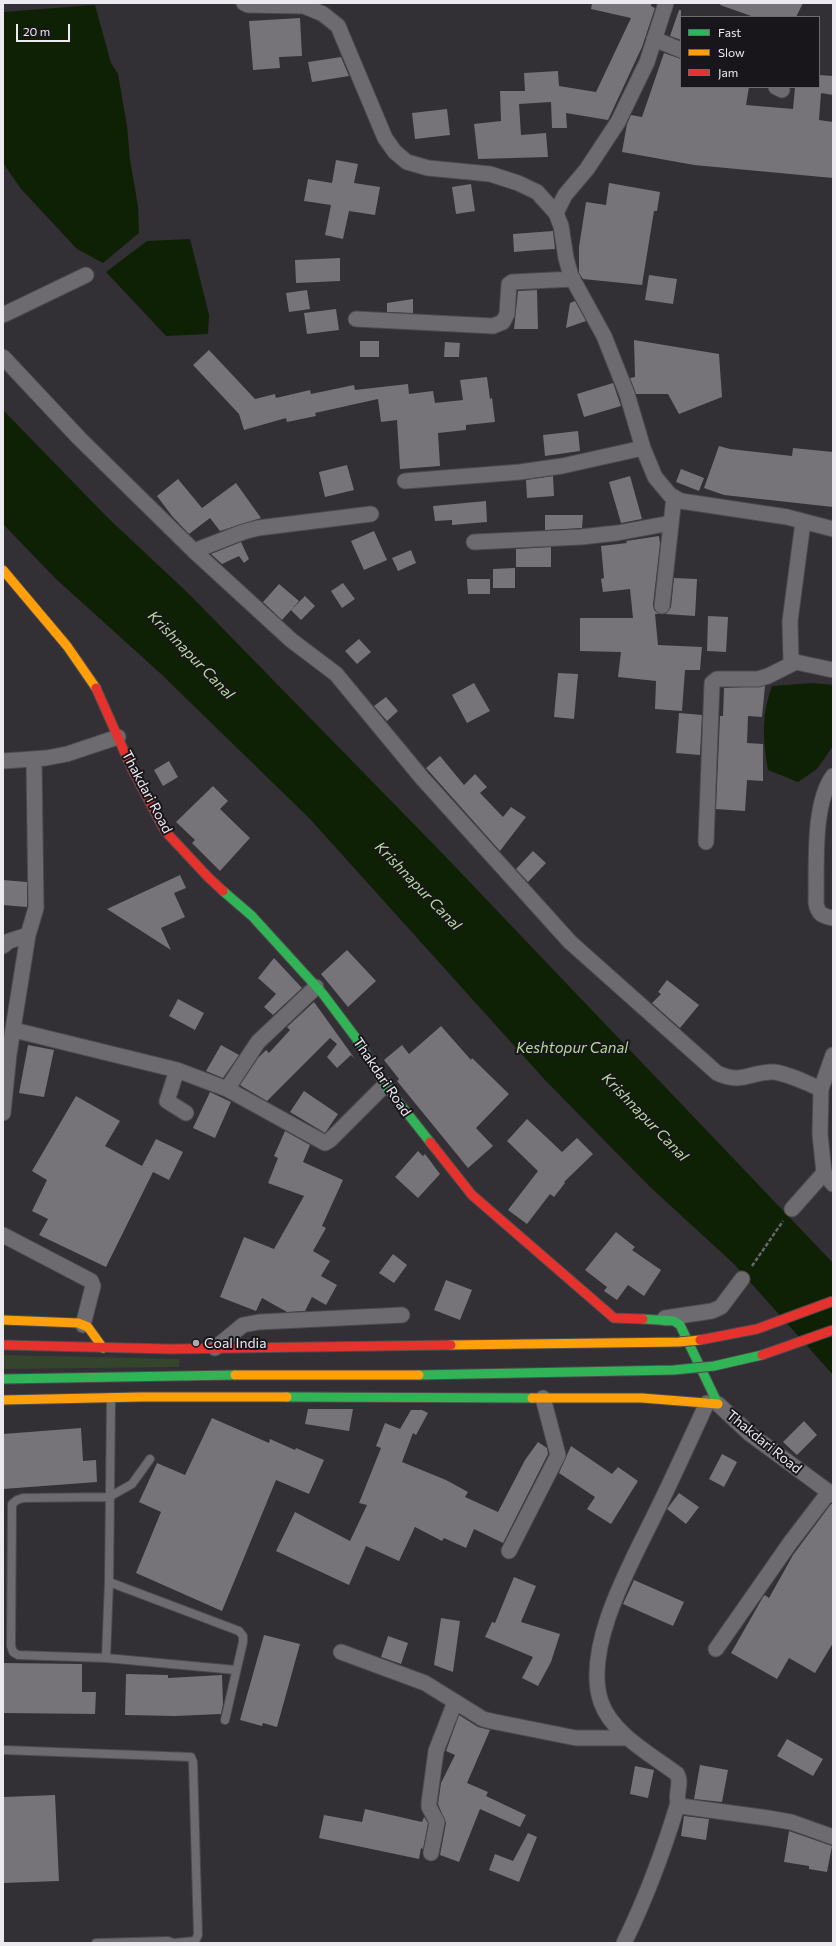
<!DOCTYPE html>
<html>
<head>
<meta charset="utf-8">
<style>
  body { margin:0 }
  #map { position:relative; width:836px; height:1946px; overflow:hidden; background:#322f35; font-family:Commissioner,sans-serif }
  canvas { display:block }
  .frame { position:absolute; inset:0; border:4px solid #ede9f0; pointer-events:none }
  .legend { position:absolute; left:680px; top:16px; width:140px; height:72px; box-sizing:border-box; background:#19161b; border:1px solid #6e6a70; margin:0; padding:5px 7px; list-style:none; font-size:12px; color:#ede9f0 }
  .legend li { display:flex; align-items:center; gap:8px; height:20px }
  .legend b { width:20px; border:1px solid #6e6a70 }
  .scale { position:absolute; left:16px; top:24px; width:54px; height:18px; box-sizing:border-box; border:2px solid #ede9f0; border-top:0; padding-left:5px; font-size:12px; line-height:14px; white-space:nowrap; color:#ede9f0; -webkit-text-stroke:3px #19161b; paint-order:stroke }
</style>
</head>
<body>
<div id="map">
<canvas width="836" height="1946"></canvas>
<div class="frame"></div>
<ul class="legend">
<li><b style="height:5px;background:#30b455"></b>Fast</li>
<li><b style="height:5px;background:#ff9f0a"></b>Slow</li>
<li><b style="height:5px;background:#e5322d"></b>Jam</li>
</ul>
<div class="scale">20 m</div>
</div>
<script>
const g = document.querySelector('canvas').getContext('2d');
g.lineJoin = 'round';
function fill(path, color) { g.fillStyle = color; g.fill(path, 'evenodd'); }
function stroke(path, color, width, dash) { g.strokeStyle = color; g.lineWidth = width; g.lineCap = dash ? 'butt' : 'round'; g.setLineDash(dash || []); g.stroke(path); }
function label(font, color, halo, rows, align = 'center') {
  g.font = font + ' Commissioner,sans-serif'; g.lineWidth = 4; g.setLineDash([]); g.textBaseline = 'middle'; g.strokeStyle = halo; g.fillStyle = color; for (const [text, x, y, turn = 0] of rows) {
    g.save(); g.translate(x, y); g.rotate((+turn || 0) * Math.PI / 180); g.textAlign = isNaN(turn) ? turn : align; if (halo) g.strokeText(text, 0, 0); g.fillText(text, 0, 0); g.restore();
  }
}
const green = new Path2D(`
  M3,1355L180,1359L179,1367L3,1369Z`);
const water = new Path2D(`
  M95,5L111,63L118,74L127,126L130,160L138,206L139,233L103,263L77,249L21,189L3,163V12Z
  M190,239L209,315L208,334L166,336L106,272L147,241Z
  M3,410L108,518L190,595L443,854L833,1263V1375L734,1264L649,1186L545,1080L310,819L160,673L56,579L3,524Z
  M812,683L833,685V746L817,769L798,782L768,770C763,738 761,717 772,686Z`);
const building = new Path2D(`
  M592,3H652L651,6L655,8L642,47L608,120L566,113L567,128H552L551,102L519,104L521,135L546,133L548,157L478,159L474,124L501,121L500,91H525L524,73L558,71L559,86L596,92L631,18L591,9Z
  M721,3H803L796,17H754L720,5Z
  M679,10H681V40L670,36Z
  M300,18L302,56L279,57L280,68L253,70L249,21Z
  M664,53L681,59V87H749L746,105L793,109L795,87H819V75L833,76V95L821,93L819,120L833,122V178L694,165L622,152L627,124L631,115L642,117Z
  M341,57L349,76L312,82L308,62Z
  M447,109L450,135L415,139L412,113Z
  M336,160L358,164L354,183L380,187L375,215L349,211L343,239L325,235L331,205L304,201L308,179L332,183Z
  M609,183L660,192L657,211H654L642,285L583,279L579,273V247L586,202L606,205Z
  M471,184L475,211L456,214L452,187Z
  M553,231L555,249L537,250V248V250L514,252L513,234Z
  M340,258V281L296,283L295,260Z
  M649,275L677,279L673,304L645,300Z
  M307,290L310,309L289,312L286,293Z
  M537,290L538,329H514L518,291Z
  M413,299V313L387,312V303Z
  M575,301L586,321L566,328L570,303Z
  M336,309L339,330L307,334L304,313Z
  M634,340L719,354L722,397L679,414L668,394H636L630,378L635,377Z
  M360,341H379V357H360Z
  M445,342L460,343L459,357H444Z
  M209,350L255,399L275,394L276,398L310,390L311,394L354,385L355,390L408,384L409,394L433,391L435,403L463,400L460,380L487,377L490,399L492,398L495,422L466,425V430L438,433L440,466L400,469L397,420L381,422L378,399L315,413L316,416L287,422L286,418L244,430L239,414L193,365Z
  M613,383L621,406L584,417L577,394Z
  M578,431L580,451L545,456L543,435Z
  M719,446L730,449L792,456L793,448L833,452V507L724,495L704,488Z
  M347,465L354,490L325,497L319,472Z
  M681,469L704,478L699,491L676,482Z
  M553,476L554,496L527,498L526,480Z
  M630,476L642,519L621,523L609,482Z
  M178,479L202,508L236,483L261,518L220,531L210,518L189,534L172,516L157,496Z
  M486,501L487,522L452,525V520L435,521L433,506Z
  M545,515H583L582,528L545,530Z
  M374,531L387,560L364,570L351,541Z
  M659,536L660,544L653,605L654,610L659,614H655L658,645L702,647L700,670H685L682,711L655,709L656,681L618,677L621,652L580,651V618H633L630,589L603,592L601,579L604,578L601,546L627,543L626,541Z
  M241,542L249,559L244,563L239,556L222,564L211,554Z
  M551,547V567H516V549Z
  M411,550L416,563L398,571L392,558Z
  M515,568V588H493V569Z
  M674,578L697,579L695,616L665,614L671,607Z
  M467,579H490V594H468Z
  M343,583L355,599L342,608L331,591Z
  M279,584L299,601L282,620L263,602Z
  M305,596L315,606L301,620L291,610Z
  M708,616L728,617L726,652L707,651Z
  M359,639L371,652L357,664L345,651Z
  M558,673L578,674L574,719L554,717Z
  M474,683L490,711L467,723L452,695Z
  M765,686L762,717L748,716L747,743L763,744V781L747,780L745,811L716,809L720,716H723L724,688Z
  M386,697L398,711L387,721L374,706Z
  M679,713L702,715L700,755L676,753Z
  M440,756L464,785L475,774L487,787L480,793L503,817L511,807L526,817L500,851L426,768Z
  M169,761L178,777L163,786L154,770Z
  M213,786L228,801L220,809L250,838L220,871L192,843L195,840L176,822Z
  M533,851L546,863L528,882L516,869Z
  M180,875L186,888L174,893L185,917L161,928L171,950L107,909Z
  M3,880L27,882V907L3,905Z
  M347,950L376,981L348,1007L321,974Z
  M274,958L302,988L273,1015L264,1007L276,994L258,978Z
  M667,980L699,1005L680,1028L652,1003L661,994L658,992Z
  M178,999L204,1013L195,1030L169,1016Z
  M314,1002L355,1059L351,1055L337,1068L327,1057L337,1044L330,1038L267,1101L243,1087L240,1085L258,1058L266,1050L269,1053L290,1030L287,1027Z
  M441,1026L471,1060L472,1058L509,1094L476,1128L493,1146L468,1168L397,1081L399,1079L384,1060L402,1045L409,1054Z
  M28,1045L54,1050L44,1097L19,1093Z
  M221,1045L239,1055L223,1078L206,1071Z
  M304,1091L338,1114L325,1133L290,1112Z
  M210,1092L231,1102L215,1138L193,1128Z
  M76,1096L120,1121L105,1146L142,1166L156,1139L183,1152L169,1180L153,1172L106,1267L39,1235L48,1219L32,1211L47,1180L32,1171Z
  M527,1119L562,1152L577,1138L593,1154L564,1182L565,1183L554,1197L550,1194L527,1224L508,1210L538,1171L507,1141Z
  M285,1131L310,1145L303,1162L343,1180L322,1226L326,1228L313,1251L330,1261L321,1276L337,1285L326,1305L312,1297L305,1311L287,1312L262,1298L256,1311L220,1297L244,1237L274,1249L304,1196L268,1183L278,1158L274,1156Z
  M418,1151L423,1156L425,1154L440,1174L418,1198L395,1177Z
  M616,1232L635,1247L632,1250L661,1270L644,1296L628,1285L617,1300L604,1291L607,1287L585,1270Z
  M393,1254L407,1265L394,1283L379,1273Z
  M446,1280L472,1290L460,1320L434,1310Z
  M308,1409H353L349,1431L305,1424Z
  M411,1410H422L428,1413L416,1435L413,1433L402,1462L446,1480L468,1492L465,1497L498,1512L525,1460L538,1442L547,1448L548,1454L503,1543L474,1529L466,1548L444,1538L442,1541L415,1527L399,1561L366,1546L349,1585L276,1551L295,1512L350,1541L367,1505L359,1503L381,1448L376,1446L385,1423L400,1429Z
  M212,1418L269,1443L270,1439L295,1450L296,1448L324,1460L309,1494L276,1480L222,1611L136,1573L161,1512L139,1502L157,1463L185,1475Z
  M804,1421L817,1435L797,1455L783,1442Z
  M81,1428L83,1461L96,1460L97,1482L3,1489V1434Z
  M571,1446L612,1474L618,1467L638,1481L611,1524L587,1509L595,1497L559,1473Z
  M722,1454L737,1462L724,1487L709,1479Z
  M679,1493L699,1507L686,1524L667,1509Z
  M831,1504H833V1643L815,1673L789,1658L777,1679L731,1653L763,1597L765,1595L769,1598L793,1555Z
  M514,1577L536,1586L521,1622L560,1634L551,1662L538,1686L522,1678L533,1657L485,1637L492,1622L495,1623Z
  M634,1580L684,1602L673,1626L623,1604Z
  M441,1618L460,1621L453,1672L434,1665Z
  M264,1635L300,1644L277,1727L263,1723L262,1726L240,1720Z
  M388,1636L408,1643L401,1664L381,1657Z
  M3,1663L82,1664V1692H96L95,1714L3,1713Z
  M126,1674L168,1675V1678L222,1675L223,1704L221,1714L175,1716L125,1715Z
  M459,1715L478,1727L490,1730L467,1783L488,1792L486,1796L526,1815L520,1827L480,1809L459,1862L440,1855L446,1823L438,1804L441,1783L455,1755L446,1751Z
  M787,1739L823,1759L813,1776L777,1756Z
  M700,1765L728,1770L722,1802L694,1799Z
  M635,1766L654,1770L648,1798L630,1794Z
  M55,1795L59,1881L3,1883V1797Z
  M365,1809L422,1822L424,1817L428,1823L423,1849L421,1848L419,1859L319,1838L324,1815L362,1822Z
  M684,1816L709,1819L706,1840L681,1836Z
  M789,1831L832,1846L827,1872L809,1869V1866L784,1862Z
  M528,1833L537,1837L519,1882L489,1870L495,1854L513,1861Z`);
const path = new Path2D(`
  M752,1266L783,1221`);
const lane = new Path2D(`
  M150,1459L132,1484L109,1497L23,1498L17,1500L12,1504L11,1646L13,1652L18,1655L106,1658L236,1670
  M109,1582L239,1631L243,1636V1642L225,1720
  M106,1658L109,1582L111,1397
  M3,1750L191,1757L193,1762L198,1935L195,1941L174,1943
  M96,1943L168,1941L173,1943`);
const street = new Path2D(`
  M244,3L248,5L304,6L323,14L338,26L385,138L395,152L407,162L428,168L490,174L518,183L537,192L556,213
  M666,3L647,62L618,122L587,169L565,195L556,213L561,226L566,258L571,276L604,336L627,394L643,448L655,477L670,495L681,501L787,517L833,529
  M654,39L681,50
  M776,87L782,90
  M3,315L86,275
  M356,319L493,326L503,322L507,314L509,284L512,282L573,279
  M3,357L79,438L194,551L291,640L336,674L422,778L570,942L717,1073C743,1085 750,1071 774,1072C790,1074 806,1083 821,1089
  M405,481L520,472L562,466L643,448
  M803,522L790,621L791,661L833,670
  M474,542L581,537L617,533L671,523
  M194,551L243,532L258,528L371,514
  M662,606L674,497
  M3,761L46,758L67,754L118,737
  M833,776C812,804 817,868 816,903C818,914 822,916 833,918
  M706,842L712,683L717,679H758L768,676L796,662
  M3,946L9,941L28,935
  M14,1030L177,1070L227,1089L325,1143L330,1140L385,1085
  M833,1055L821,1089L820,1134L824,1173L833,1184
  M177,1070L167,1101L186,1113
  M227,1089L258,1042L316,987
  M3,1113L9,1054L28,935L36,908L34,759
  M792,1209L824,1173
  M3,1235L91,1281L93,1286L83,1325
  M665,1318L712,1311L721,1307L742,1279
  M215,1348L243,1325L259,1322L402,1315
  M707,1403C691,1438 675,1473 658,1508C634,1558 582,1646 601,1702C612,1734 652,1755 677,1774C683,1784 673,1797 680,1806L768,1818L791,1822L833,1837
  M718,1404L750,1434L833,1495
  M509,1551L558,1455L543,1398
  M716,1649L790,1543L829,1492
  M341,1652L425,1683L483,1719L491,1721L576,1738H628
  M431,1853L437,1822L429,1807V1803L436,1751L455,1702
  M624,1943C647,1896 663,1853 678,1803`);
const fast = new Path2D(`
  M223,891L252,916L323,994L356,1038L385,1085L430,1142
  M643,1319L674,1321L680,1325L718,1404
  M3,1379L235,1375
  M287,1397L532,1398`);
const slow = new Path2D(`
  M3,570L67,646L96,688
  M3,1320L78,1323L88,1327L103,1348
  M532,1398H642L718,1404
  M3,1400L140,1397H287`);
const jam = new Path2D(`
  M96,688L132,769L165,831L208,877L223,891
  M430,1142L472,1195L614,1318L643,1319
  M3,1345L171,1349L238,1348`);
const fastBridge = new Path2D(`
  M419,1375L674,1370L714,1366L762,1355`);
const slowBridge = new Path2D(`
  M451,1345L679,1342L700,1340
  M235,1375H419`);
const jamBridge = new Path2D(`
  M700,1340L757,1329L833,1301
  M238,1348L451,1345
  M762,1355L833,1330`);
const markers = [
  [196,1343,4,"#aca8af"]
];
const streetNames = [
  ["Thakdari Road",147,792,62],
  ["Thakdari Road",382,1077,56],
  ["Thakdari Road",764,1442,39]
];
const poiNames = [
  ["Coal India",204,1343]
];
const waterNames = [
  ["Krishnapur Canal",191,655,46],
  ["Krishnapur Canal",418,886,46],
  ["Keshtopur Canal",572,1048],
  ["Krishnapur Canal",645,1117,46]
];
fill(green, '#35442d');
fill(water, '#0f2105');
fill(building, '#767479');
stroke(lane, '#4d4a4f', 10);
stroke(street, '#4d4a4f', 17);
stroke(fast, '#4d4a4f', 11);
stroke(slow, '#4d4a4f', 11);
stroke(jam, '#4d4a4f', 11);
stroke(path, '#69666b', 2.5, [4, 2]);
stroke(lane, '#6e6b70', 8);
stroke(street, '#6e6b70', 15);
stroke(fast, '#30b455', 9);
stroke(slow, '#ff9f0a', 9);
stroke(jam, '#e5322d', 9);
stroke(fastBridge, '#4d4a4f', 11, []);
stroke(slowBridge, '#4d4a4f', 11, []);
stroke(jamBridge, '#4d4a4f', 11, []);
stroke(fastBridge, '#30b455', 9);
stroke(slowBridge, '#ff9f0a', 9);
stroke(jamBridge, '#e5322d', 9);
for (const [x, y, r, color] of markers) { const dot = new Path2D(); dot.arc(x, y, r, 0, 2 * Math.PI); g.fillStyle = color; g.fill(dot); stroke(dot, '#19161b', 1.5); }
label('14px', '#ede9f0', '#19161b', streetNames);
label('14px', '#ede9f0', '#19161b', poiNames, 'left');
label('italic 15px', '#b3db9a', '#19161b', waterNames);
</script>
</body>
</html>
